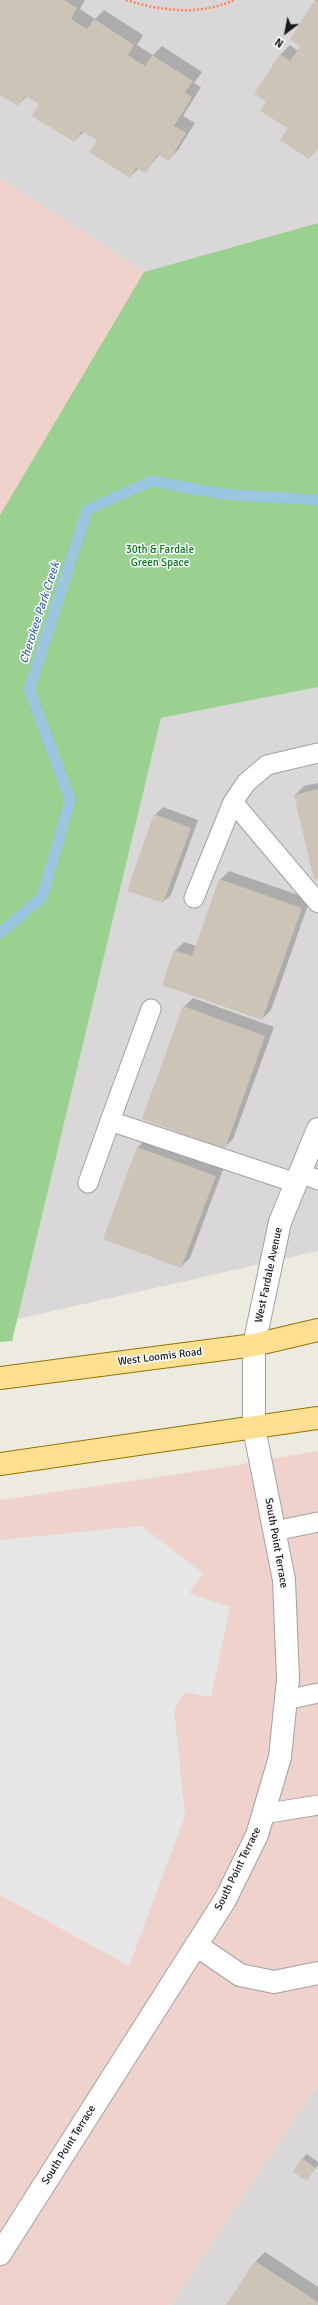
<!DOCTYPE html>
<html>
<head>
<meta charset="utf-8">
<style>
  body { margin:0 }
  #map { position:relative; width:318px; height:2305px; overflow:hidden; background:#edeadf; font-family:Signika,sans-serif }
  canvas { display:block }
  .north { position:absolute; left:266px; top:12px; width:40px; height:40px; -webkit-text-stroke:3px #fff; paint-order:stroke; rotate:212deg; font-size:11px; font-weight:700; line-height:16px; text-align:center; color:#1a1a1a }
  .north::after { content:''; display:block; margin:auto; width:14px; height:18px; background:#1a1a1a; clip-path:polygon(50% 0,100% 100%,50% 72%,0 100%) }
</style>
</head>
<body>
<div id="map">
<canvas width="318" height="2305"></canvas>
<div class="north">N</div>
</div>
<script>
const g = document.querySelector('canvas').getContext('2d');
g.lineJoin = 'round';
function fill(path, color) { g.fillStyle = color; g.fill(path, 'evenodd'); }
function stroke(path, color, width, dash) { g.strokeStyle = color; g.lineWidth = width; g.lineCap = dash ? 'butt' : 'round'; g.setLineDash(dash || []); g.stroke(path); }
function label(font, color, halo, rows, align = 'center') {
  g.font = font + ' Signika,sans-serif'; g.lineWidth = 3; g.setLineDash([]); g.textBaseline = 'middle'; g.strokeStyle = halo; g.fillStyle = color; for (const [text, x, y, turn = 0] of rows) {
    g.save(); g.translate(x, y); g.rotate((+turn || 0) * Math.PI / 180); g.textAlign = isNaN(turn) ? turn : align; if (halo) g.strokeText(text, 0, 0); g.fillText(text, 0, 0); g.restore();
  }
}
const residential = new Path2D(`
  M0,0H318V223L144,272L0,178Z
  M318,687V1251L17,1319L161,718Z
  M318,2084V2305H171Z`);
const commercial = new Path2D(`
  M0,178L144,272L0,515Z
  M318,1451V2084L171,2305H0V1500L213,1469Z`);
const forest = new Path2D(`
  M318,223V687L161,718L12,1341L0,1342V515L144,272Z`);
const parking = new Path2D(`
  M141,1526L203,1573L189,1593L230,1607L211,1697L185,1692L174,1709L185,1816L129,1966L0,1895V1540Z`);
const shadow = new Path2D(`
  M0,0H85L80,9L95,19L104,10L143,35L137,45L153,55L162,46L202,72L194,83L201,87L183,116L195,123L178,150L168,160L160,154L145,172L139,168L130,177L98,139L84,132L74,141L40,104L27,96L18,105L0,94Z
  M316,0H318V149L289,128L268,101L280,55L290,45L298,51L302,45L291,39Z
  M318,783V878L295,795L304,786Z
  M163,807L198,820L171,895L163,902L155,815Z
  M229,871L310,899L271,1010L262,1019L175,951L184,942L196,946L220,880Z
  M193,998L274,1027L233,1139L224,1148L184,1007Z
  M147,1138L224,1167L190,1258L181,1267L104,1238L138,1147Z
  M307,2154L318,2162V2165L306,2180L302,2159Z
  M265,2252L318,2287V2305H228L256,2261Z`);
const stream = new Path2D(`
  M0,933L42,897L70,800L29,689L87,510L151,481L222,494L318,500`);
const building = new Path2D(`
  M0,0H64L77,8L71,19L87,29L94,19L134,45L128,55L145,66L152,55L193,81L185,92L192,97L174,126L186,133L169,161L158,154L146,173L136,168L130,178L89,152L97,140L82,131L74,142L32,116L39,104L25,96L18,106L0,95Z
  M315,0L318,1V149L309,159L280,140L288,128L260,111L266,101L254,94L280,54L290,61L300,46L290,39Z
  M318,789V879L314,880L294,795Z
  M154,814L191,828L163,903L127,891Z
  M219,879L302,908L262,1020L162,985L174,950L192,956Z
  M183,1006L265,1036L225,1149L142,1119Z
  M137,1147L216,1176L181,1268L103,1239Z
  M302,2158L315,2168L307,2181L293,2172Z
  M255,2261L318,2302V2305H226Z`);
const path = new Path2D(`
  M126,0C162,11 198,16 234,0`);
const lane = new Path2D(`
  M233,802L246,783L267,765L318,753
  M194,898L233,802L318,903
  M151,1009L110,1121L296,1183
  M300,1173L318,1180
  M88,1183L110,1121
  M275,1531L318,1522
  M286,1700L318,1693
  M263,1814L318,1805`);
const street = new Path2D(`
  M196,1945L240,1975L274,1982L318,1973
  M0,2254L225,1900L257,1835L280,1757L288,1679L284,1580L254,1428V1345L280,1222L318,1129`);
const primary = new Path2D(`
  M0,1378L254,1345L318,1330
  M0,1464L318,1418`);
const parkNames = [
  ["30th & Fardale",160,550],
  ["Green Space",160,563]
];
const streetNames = [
  ["West Fardale Avenue",269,1275,-78],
  ["West Loomis Road",160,1357,-7],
  ["South Point Terrace",276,1543,80],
  ["South Point Terrace",238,1869,-64],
  ["South Point Terrace",69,2145,-58]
];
const waterNames = [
  ["Cherokee Park Creek",40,613,-72]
];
fill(residential, '#d9d7d7');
fill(commercial, '#f0d2cc');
fill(forest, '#9ad090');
fill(parking, '#e6e6e6');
fill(shadow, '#0003');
stroke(stream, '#9bc6df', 11);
fill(building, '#cdc4b8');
stroke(lane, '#a1a1a1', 21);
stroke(street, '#a1a1a1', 24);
stroke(primary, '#917500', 24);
stroke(path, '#ff855e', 2.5, [2, 2]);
stroke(lane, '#fff', 19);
stroke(street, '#fff', 22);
stroke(primary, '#ffdf92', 22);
label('11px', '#047d1f', '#fff', parkNames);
label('11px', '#1a1a1a', '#fff', streetNames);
label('italic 12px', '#4269af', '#fff', waterNames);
</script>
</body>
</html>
